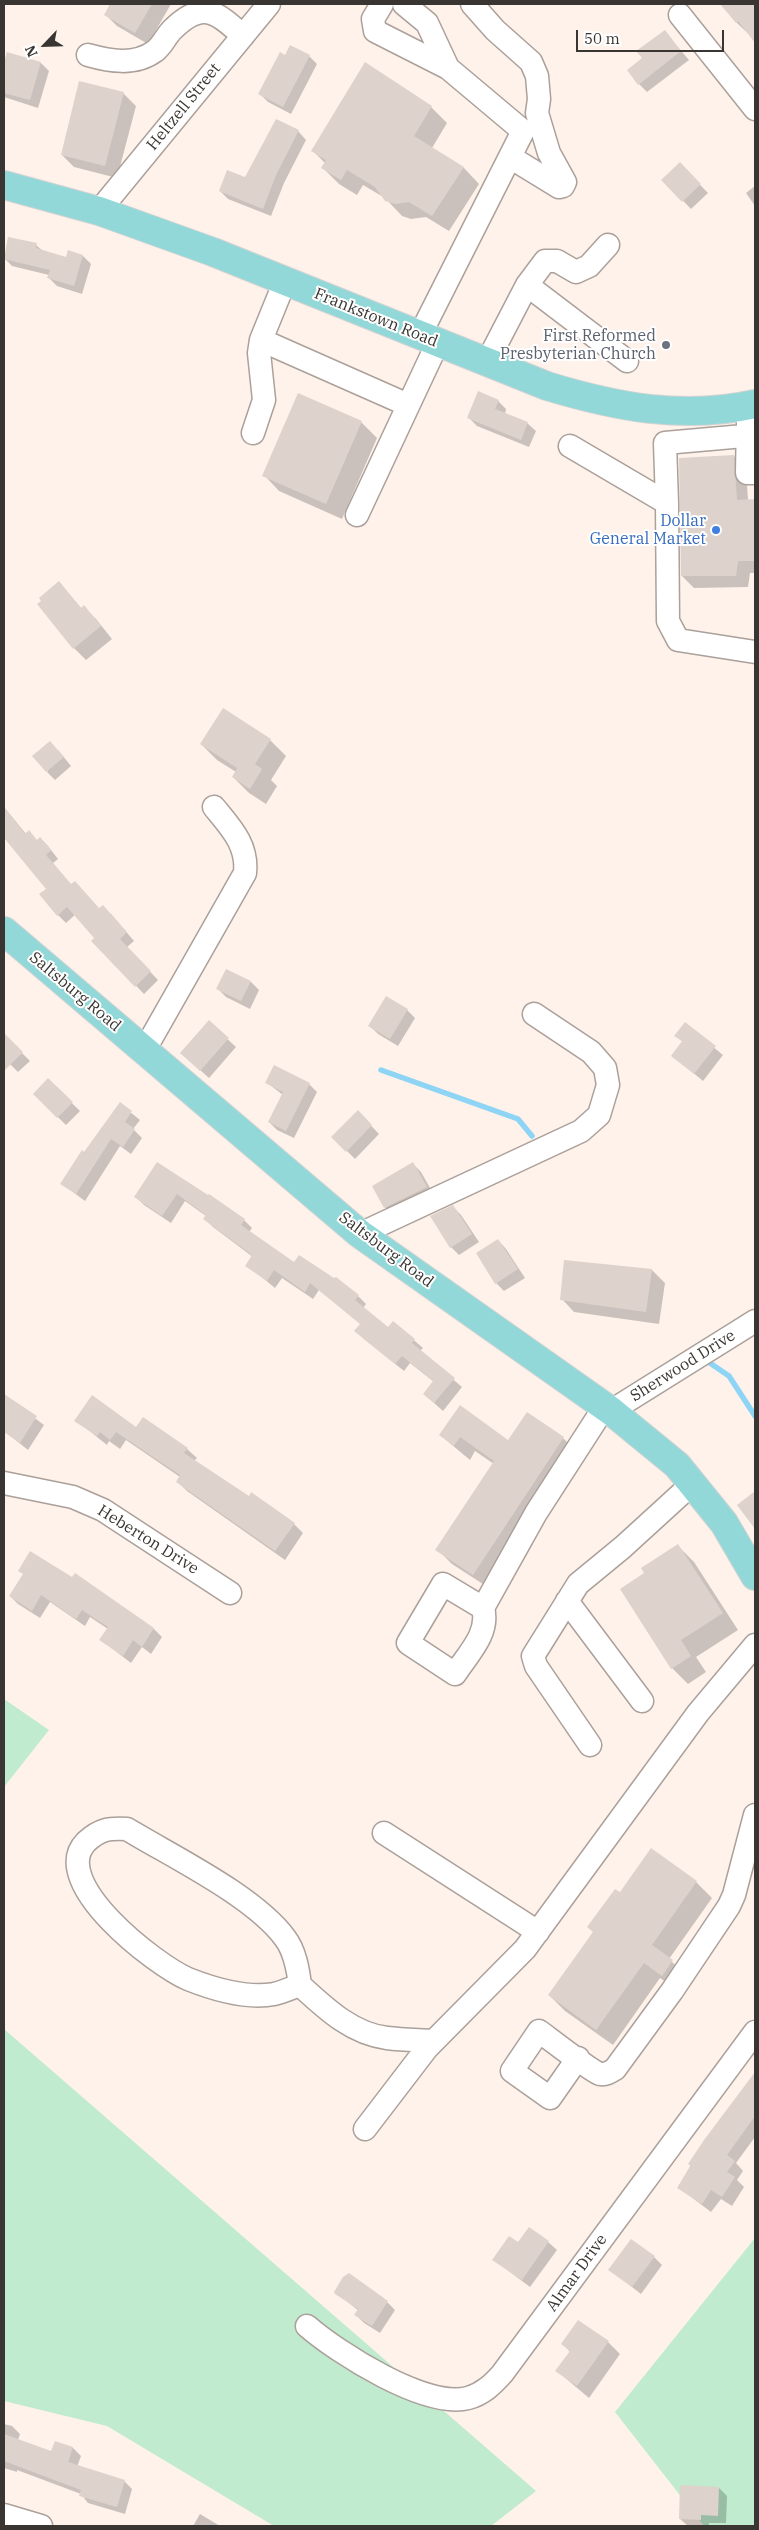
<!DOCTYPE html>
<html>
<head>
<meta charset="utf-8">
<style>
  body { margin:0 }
  #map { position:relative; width:759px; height:2530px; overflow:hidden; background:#fef2eb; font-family:"IBM Plex Serif",serif }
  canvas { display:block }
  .frame { position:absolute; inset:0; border:5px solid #393532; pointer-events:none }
  .north { position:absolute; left:20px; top:20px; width:50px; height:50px; -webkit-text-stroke:4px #fff; paint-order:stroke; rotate:246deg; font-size:14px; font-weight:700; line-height:20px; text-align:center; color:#393532 }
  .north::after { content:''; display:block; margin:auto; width:18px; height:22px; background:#393532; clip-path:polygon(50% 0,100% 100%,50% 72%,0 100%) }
  .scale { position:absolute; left:576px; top:30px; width:148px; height:22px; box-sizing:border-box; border:2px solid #393532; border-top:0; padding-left:6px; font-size:15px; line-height:18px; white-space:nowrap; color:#393532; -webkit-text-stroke:4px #fff; paint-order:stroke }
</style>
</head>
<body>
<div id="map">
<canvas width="759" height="2530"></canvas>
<div class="frame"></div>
<div class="north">N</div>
<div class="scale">50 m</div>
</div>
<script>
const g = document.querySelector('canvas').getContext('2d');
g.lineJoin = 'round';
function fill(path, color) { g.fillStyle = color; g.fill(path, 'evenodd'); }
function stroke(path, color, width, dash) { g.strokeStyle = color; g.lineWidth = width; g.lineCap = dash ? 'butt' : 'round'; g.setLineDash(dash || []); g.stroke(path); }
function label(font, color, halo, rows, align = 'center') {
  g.font = font + ' "IBM Plex Serif",serif'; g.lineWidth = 4; g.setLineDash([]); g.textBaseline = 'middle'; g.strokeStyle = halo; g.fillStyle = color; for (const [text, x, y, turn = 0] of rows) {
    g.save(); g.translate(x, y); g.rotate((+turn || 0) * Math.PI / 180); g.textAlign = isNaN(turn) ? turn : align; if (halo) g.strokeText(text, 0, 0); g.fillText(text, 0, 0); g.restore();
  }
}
const green = new Path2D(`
  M4,1699L49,1730L4,1787Z
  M4,2029L536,2491L491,2526H274L107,2426L4,2401Z
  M755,2238V2526H704L615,2412Z`);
const shadow = new Path2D(`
  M111,4H171L148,44L117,26L105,14Z
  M727,4H755V40L737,23L724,6Z
  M664,31L689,60L647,92L639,84L643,59Z
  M8,53L41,63L49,71L38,108L4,97V67Z
  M309,56L317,64L291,114L268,102L260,94Z
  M123,93L136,106L117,178L74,167L62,155Z
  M431,107L447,123L432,148L464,168L479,184L449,231L426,217L411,219L402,216L385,198L363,185L357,195L339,184L323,168L326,164L313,151Z
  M298,131L306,140L284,183L271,216L228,199L220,191L245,179Z
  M680,164L708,193L691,209L663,180Z
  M755,186V206L746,193Z
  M36,245L43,251L67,258L69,251L83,256L91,264L82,294L57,286L49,278V275L12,266L4,258Z
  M498,401L506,409L505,414L527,423L536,431L529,447L477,426L469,418Z
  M361,422L377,438L342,519L279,491L264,475Z
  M734,456L746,469L748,500H755V573H750L748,587L694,588L682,576Z
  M59,583L82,609L84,607L96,619L112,639L86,660L74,648Z
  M270,740L286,756L271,780L277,786L266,804L249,793L233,777L236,772L217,760L201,744Z
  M58,750L71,766L55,780L47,772Z
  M4,807L26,834L37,841L40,838L48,846L58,859L53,863L71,885L99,910L111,914L134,941L127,947L158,980L144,994L93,941L96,938L76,914L66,923L58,915L47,889L6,839L4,841Z
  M227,971L251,982L259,990L250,1009L226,997L218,989Z
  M407,1010L415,1018L398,1046L378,1034L370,1026Z
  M209,1022L236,1047L209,1078L190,1061Z
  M685,1024L723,1055L703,1081L672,1055L683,1042L676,1036Z
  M4,1035L30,1061L18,1072L4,1058Z
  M274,1066L309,1084L317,1092L294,1138L277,1130L269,1122L283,1095L266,1082Z
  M48,1080L80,1111L66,1125L34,1094Z
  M120,1104L140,1120L133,1129L142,1138L131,1154L120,1146L85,1201L62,1184Z
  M358,1112L379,1134L355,1159L333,1137Z
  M158,1164L244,1220L252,1228L249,1232L294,1264L358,1296L366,1304L363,1308L388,1329L394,1323L423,1348L420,1351L462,1387L443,1411L424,1394L434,1382L410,1363L404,1371L364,1339L356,1331L361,1324L319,1290L313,1299L282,1278L275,1288L247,1265L253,1257L213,1227L205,1219L206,1216L185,1201L171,1223L144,1205L136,1197Z
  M413,1164L421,1172L434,1195L393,1216L385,1207L373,1186Z
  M453,1207L461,1215L479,1242L459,1255L451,1247Z
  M498,1240L506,1249L525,1278L504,1291L496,1283Z
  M652,1270L665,1283L659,1324L574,1312L562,1299Z
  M5,1396L44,1425L28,1450L4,1431L6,1427L4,1426Z
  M76,1420L137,1428L187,1449L197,1458L194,1461L249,1498L294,1524L303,1533L285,1560L187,1491L177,1481L180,1477L126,1440L120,1449L109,1441L107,1445Z
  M440,1435L509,1441L563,1438L578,1453L489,1588L452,1564L437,1549L494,1464L475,1451L470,1460Z
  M678,1546L694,1562L738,1630L696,1657L706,1672L688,1684L672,1668L646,1574Z
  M75,1575L154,1629L162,1637L151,1654L142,1647L131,1663L101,1640L108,1629L90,1617L85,1626L50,1602L40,1618L18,1604L10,1596L72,1579Z
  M651,1850L696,1882L712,1898L669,1959L688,1977L678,1991L660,1978L613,2045L565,2011L549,1995Z
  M755,2074V2137L736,2163L743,2171L737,2180L744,2187L732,2206L721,2199L711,2212L678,2187L705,2141Z
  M548,2242L557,2250L530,2287L494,2260L519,2244Z
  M654,2257L662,2265L641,2294L610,2270Z
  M335,2292L387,2302L395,2310L380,2333L364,2323L356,2315L359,2311Z
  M608,2342L620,2354L589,2398L557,2371L570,2352L563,2344Z
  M4,2424L12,2426L20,2434L18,2440L52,2452L56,2442L73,2448L81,2456L77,2467L124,2481L132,2489L125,2514L88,2503L81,2494L17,2470V2472L4,2468Z
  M719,2488L727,2496L726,2523H709V2526H688L680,2519Z
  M200,2514L220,2526H193Z`);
const stream = new Path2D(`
  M381,1070L518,1119L532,1136
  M707,1361L729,1376L755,1416`);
const building = new Path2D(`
  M110,4H152L135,33L104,15Z
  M720,4H755V43L738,21L736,23Z
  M665,30L681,51L638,85L627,70L642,58L636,51Z
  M290,45L310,55L283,107L258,94L280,52L285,55Z
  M7,52L41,62L30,100L4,93V62Z
  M365,62L432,106L414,136L464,167L432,216L409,202L395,204L385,201L375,187L347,170L341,180L321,168L326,160L311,151Z
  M79,81L124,92L105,166L61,155Z
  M276,119L299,130L276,175L263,209L219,191L227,170L245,177Z
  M680,162L701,184L682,202L661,180Z
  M8,237L37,243L36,248L66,257L68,250L83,255L74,286L47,278L50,270L4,259Z
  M478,391L499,400L495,409L528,422L521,440L467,418Z
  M298,393L362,421L326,504L262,476Z
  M734,455L737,500L755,499V561H738L736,576H681L679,458Z
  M59,581L81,608L84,605L101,626L73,649L37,604L41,601L39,598Z
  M223,708L271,739L255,764L262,769L250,789L232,777L237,768L200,744Z
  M50,741L64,757L46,772L32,756Z
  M4,807L25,834L29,830L37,840L40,837L51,850L46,855L71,884L75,881L99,908L103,905L127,932L120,939L151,971L135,987L91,941L94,938L67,907L57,916L39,894L46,889L4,838Z
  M226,969L251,981L241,1001L216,989Z
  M386,996L408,1009L390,1039L368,1026Z
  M209,1020L229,1038L200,1071L180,1053Z
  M685,1022L716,1046L694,1074L671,1056L682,1041L674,1036Z
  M4,1033L23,1052L4,1071Z
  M274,1065L310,1083L286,1131L268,1122L283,1092L265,1083Z
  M48,1078L73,1102L57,1118L33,1094Z
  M120,1102L132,1111L125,1122L135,1129L123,1147L111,1139L76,1194L60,1184L82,1150L84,1152Z
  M358,1110L372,1125L346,1152L331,1137Z
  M157,1162L208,1195L209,1194L245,1219L241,1225L294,1262L299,1255L334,1278L336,1277L359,1295L355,1300L388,1327L393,1321L415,1339L412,1343L455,1378L434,1403L423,1394L433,1381L402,1356L395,1364L354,1331L360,1324L310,1283L305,1292L274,1270L267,1281L245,1266L252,1255L203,1219L206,1215L177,1194L162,1216L134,1197Z
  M413,1162L427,1187L384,1208L372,1186Z
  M453,1205L472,1234L450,1248L430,1216Z
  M498,1239L518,1269L495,1284L476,1253Z
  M564,1260L652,1269L646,1312L560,1300Z
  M4,1394L37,1416L20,1443L4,1432Z
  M92,1395L136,1427L143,1417L188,1448L184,1453L249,1496L251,1492L295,1523L275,1551L176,1482L180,1475L116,1432L110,1440L100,1432L97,1436L74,1421Z
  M460,1405L508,1440L527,1412L564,1437L473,1575L435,1550L494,1461L460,1437L454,1446L439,1435Z
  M755,1491V1529L737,1505Z
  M678,1544L723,1613L681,1640L691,1656L671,1669L620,1589L644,1573L641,1568Z
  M30,1551L72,1577L75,1573L154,1628L142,1647L133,1640L123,1656L99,1640L108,1627L82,1610L76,1619L41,1595L32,1611L9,1596L23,1574L18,1571Z
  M651,1848L697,1881L652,1945L673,1960L662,1976L644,1963L596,2030L548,1995L593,1932L587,1927L615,1889L620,1892Z
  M755,2072V2116L727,2155L735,2161L727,2172L735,2177L722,2197L711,2190L702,2204L677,2188L691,2166L688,2164L704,2140Z
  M529,2227L549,2241L522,2280L492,2260L509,2236L518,2242Z
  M631,2239L655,2256L632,2287L608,2270Z
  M349,2273L388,2301L372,2326L354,2315L358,2309L335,2294L334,2292L343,2277Z
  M578,2320L609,2341L577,2386L555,2371L570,2351L561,2344Z
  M4,2434L51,2451L55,2441L73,2447L68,2462L125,2480L117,2507L79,2496L81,2490L4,2461Z
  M680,2485L719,2487L718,2516L701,2515V2520L679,2519Z`);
const minor = new Path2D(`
  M382,4L373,19L375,31L448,68
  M404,4L427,23L448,68L523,131L420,335
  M472,4L495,30L531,62L537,76L539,99L537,113L549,153L565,182L563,186L559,187L510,157
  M680,15L755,109
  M88,55C109,61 135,66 155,51C162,46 166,36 172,30C202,0 216,11 243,36
  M99,211L269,4
  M527,285L545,261H557L576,272L589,266L608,245
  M261,340L408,405
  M487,362L527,285L627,361
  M748,422L747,473H755
  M253,433L264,400L259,353L261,340L285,281
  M570,446L667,503L665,443L755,435
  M667,503L668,621L678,640L755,652
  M357,515L438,342
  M144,1051L245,873C248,845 231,828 214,807
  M360,1234L581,1131L599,1115L608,1085L605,1068L591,1052L534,1014
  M611,1411L755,1321
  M4,1483L73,1497L103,1510L230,1593
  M567,1601L642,1701
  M483,1608L443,1584L408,1643L455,1674C468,1654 490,1633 483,1608L536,1513L605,1406
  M590,1745L536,1666L533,1656L578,1584L623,1547L692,1484
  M384,1833L538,1932
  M300,1985C291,1988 283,1992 274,1994C248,1999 213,1989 188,1979C157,1966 47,1882 86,1842C100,1829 109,1828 127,1829C173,1857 254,1896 285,1938C295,1951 298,1969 300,1985C325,2008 352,2034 387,2038C403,2040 418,2040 434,2041
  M578,2058L550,2098L512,2071L539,2031C550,2039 591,2071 600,2074C606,2075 610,2072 615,2069L672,1991L729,1906L734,1895L755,1815
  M365,2129L427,2048L525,1949L698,1713L755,1645
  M307,2326C338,2353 426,2409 468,2398C483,2394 493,2384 502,2374L755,2032
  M4,2515L41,2526`);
const major = new Path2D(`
  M4,185L99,211L213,252L547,386C616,407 683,420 755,404
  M4,931L360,1234L611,1411L677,1465L724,1523L755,1576`);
const markers = [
  [666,345,5,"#6b7280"],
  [716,530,5,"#3f7fe0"]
];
const streetNames = [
  ["Heltzell Street",184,107,-51],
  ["Frankstown Road",376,318,22],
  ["Saltsburg Road",75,992,40],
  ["Saltsburg Road",386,1250,37],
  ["Sherwood Drive",683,1366,-32],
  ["Heberton Drive",148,1540,32],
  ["Almar Drive",577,2273,-54]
];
const worshipNames = [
  ["First Reformed",656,336],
  ["Presbyterian Church",656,354]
];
const shopNames = [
  ["Dollar",706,521],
  ["General Market",706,539]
];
fill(green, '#c0ebce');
fill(shadow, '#0003');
stroke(stream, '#8ed4f5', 5.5);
fill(building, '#ded2cc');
stroke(minor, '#aba09a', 25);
stroke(major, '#d3d3d2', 30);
stroke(minor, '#fff', 22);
stroke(major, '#93d8d8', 28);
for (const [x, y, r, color] of markers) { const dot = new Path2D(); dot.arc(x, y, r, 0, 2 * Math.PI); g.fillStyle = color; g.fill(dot); stroke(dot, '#fff', 2); }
label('16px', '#393532', '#fff', streetNames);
label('16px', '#5b616d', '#fff', worshipNames, 'right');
label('16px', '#366cbe', '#fff', shopNames, 'right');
</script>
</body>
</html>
